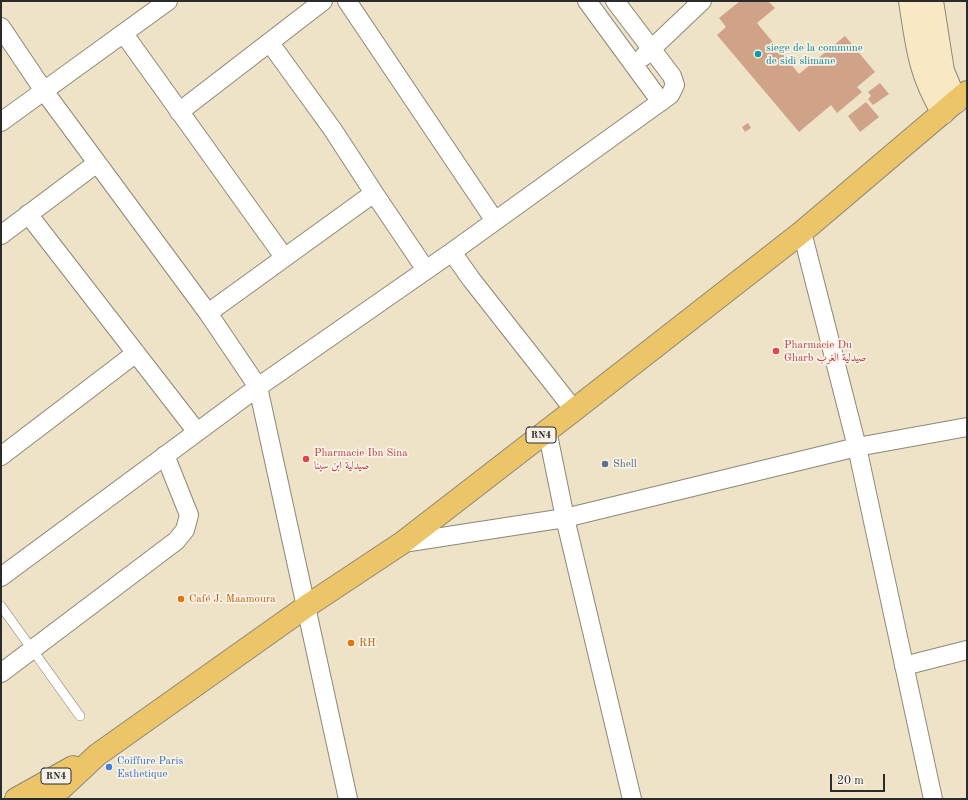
<!DOCTYPE html>
<html>
<head>
<meta charset="utf-8">
<style>
  body { margin:0 }
  #map { position:relative; width:968px; height:800px; overflow:hidden; background:#eee3c6; font-family:"Old Standard TT",serif }
  canvas { display:block }
  .frame { position:absolute; inset:0; border:2px solid #2b2b2b; pointer-events:none }
  .scale { position:absolute; left:830px; top:774px; width:55px; height:18px; box-sizing:border-box; border:2px solid #2b2b2b; border-top:0; padding-left:5px; font-size:12px; line-height:14px; white-space:nowrap; color:#2b2b2b; -webkit-text-stroke:3px #f7f3e8; paint-order:stroke }
</style>
</head>
<body>
<div id="map">
<canvas width="968" height="800"></canvas>
<div class="frame"></div>
<div class="scale">20 m</div>
</div>
<script>
const g = document.querySelector('canvas').getContext('2d');
g.lineJoin = 'round';
function fill(path, color) { g.fillStyle = color; g.fill(path, 'evenodd'); }
function stroke(path, color, width, dash) { g.strokeStyle = color; g.lineWidth = width; g.lineCap = dash ? 'butt' : 'round'; g.setLineDash(dash || []); g.stroke(path); }
function label(font, color, halo, rows, align = 'center') {
  g.font = font + ' "Old Standard TT",Amiri,serif'; g.lineWidth = 3.5; g.setLineDash([]); g.textBaseline = 'middle'; g.strokeStyle = halo; g.fillStyle = color; for (const [text, x, y, turn = 0] of rows) {
    g.save(); g.translate(x, y); g.rotate((+turn || 0) * Math.PI / 180); g.textAlign = isNaN(turn) ? turn : align; if (halo) g.strokeText(text, 0, 0); g.fillText(text, 0, 0); g.restore();
  }
}
const building = new Path2D(`
  M740,1H768L775,8L757,23L799,74L845,36L875,72L857,87L862,92L837,113L831,105L799,132L717,35L726,27L719,18Z
  M880,83L889,94L873,105L868,99L871,96L868,92Z
  M866,102L879,117L860,132L848,116Z
  M748,123L751,128L745,132L742,127Z`);
const lane = new Path2D(`
  M1,606L80,716`);
const street = new Path2D(`
  M347,1L495,221
  M587,1L661,102
  M1,27L44,91L208,313L258,387L348,799
  M124,34L284,257
  M270,43L333,130L374,193
  M643,57L702,1
  M179,112L323,1
  M1,122L168,1
  M28,214L197,432
  M802,232L857,447L933,799
  M1,235L97,163
  M452,252L471,279L574,410
  M208,313L374,193L426,270
  M547,430L565,518L632,799
  M1,456L136,353
  M403,543L565,518L857,447L967,427
  M1,577L258,387L452,252L670,95L675,85L672,76L615,1
  M904,666L967,650
  M1,673L176,541L185,530L189,515L165,455`);
const secondary = new Path2D(`
  M910,1C917,46 919,73 943,113
  M932,1L943,71L956,102`);
const primary = new Path2D(`
  M16,799L73,767
  M50,799L97,755L307,606L402,543L574,410L802,232L967,92`);
const markers = [
  [758,54,4,"#0f9aa8"],
  [776,351,4,"#e0444e"],
  [306,459,4,"#e0444e"],
  [605,464,4,"#5c6f8a"],
  [181,599,4,"#e8710a"],
  [351,643,4,"#e8710a"],
  [109,767,4,"#3f7fe0"]
];
const shields = [
  [541,435,30],
  [56,776,30]
];
const shieldNames = [
  ["RN4",541,435],
  ["RN4",56,776]
];
const cultureNames = [
  ["siege de la commune",766,48],
  ["de sidi slimane",766,61]
];
const healthNames = [
  ["Pharmacie Du",784,345],
  ["Gharb صيدلية الغرب",784,358],
  ["Pharmacie Ibn Sina",314,453],
  ["صيدلية ابن سينا",314,466]
];
const serviceNames = [
  ["Shell",613,464]
];
const foodNames = [
  ["Café J. Maamoura",189,599],
  ["RH",359,643]
];
const shopNames = [
  ["Coiffure Paris",117,761],
  ["Esthetique",117,774]
];
fill(building, '#d0a288');
stroke(lane, '#8c8778', 10);
stroke(street, '#8c8778', 20);
stroke(secondary, '#8c8778', 24);
stroke(primary, '#8c8778', 24);
stroke(lane, '#fff', 9);
stroke(street, '#fff', 18);
stroke(secondary, '#f8e8c3', 22);
stroke(primary, '#edc569', 22);
for (const [x, y, r, color] of markers) { const dot = new Path2D(); dot.arc(x, y, r, 0, 2 * Math.PI); g.fillStyle = color; g.fill(dot); stroke(dot, '#f7f3e8', 1.5); }
for (const [x, y, w] of shields) { const box = new Path2D(); box.roundRect(x - w / 2, y - 8, w, 16, 3); g.fillStyle = '#f7f3e8'; g.fill(box); stroke(box, '#2b2b2b', 1); }
label('bold 10px', '#2b2b2b', null, shieldNames);
label('11px', '#0d838f', '#f7f3e8', cultureNames, 'left');
label('11px', '#be3a42', '#f7f3e8', healthNames, 'left');
label('11px', '#4e5e75', '#f7f3e8', serviceNames, 'left');
label('11px', '#c56008', '#f7f3e8', foodNames, 'left');
label('11px', '#366cbe', '#f7f3e8', shopNames, 'left');
</script>
</body>
</html>
